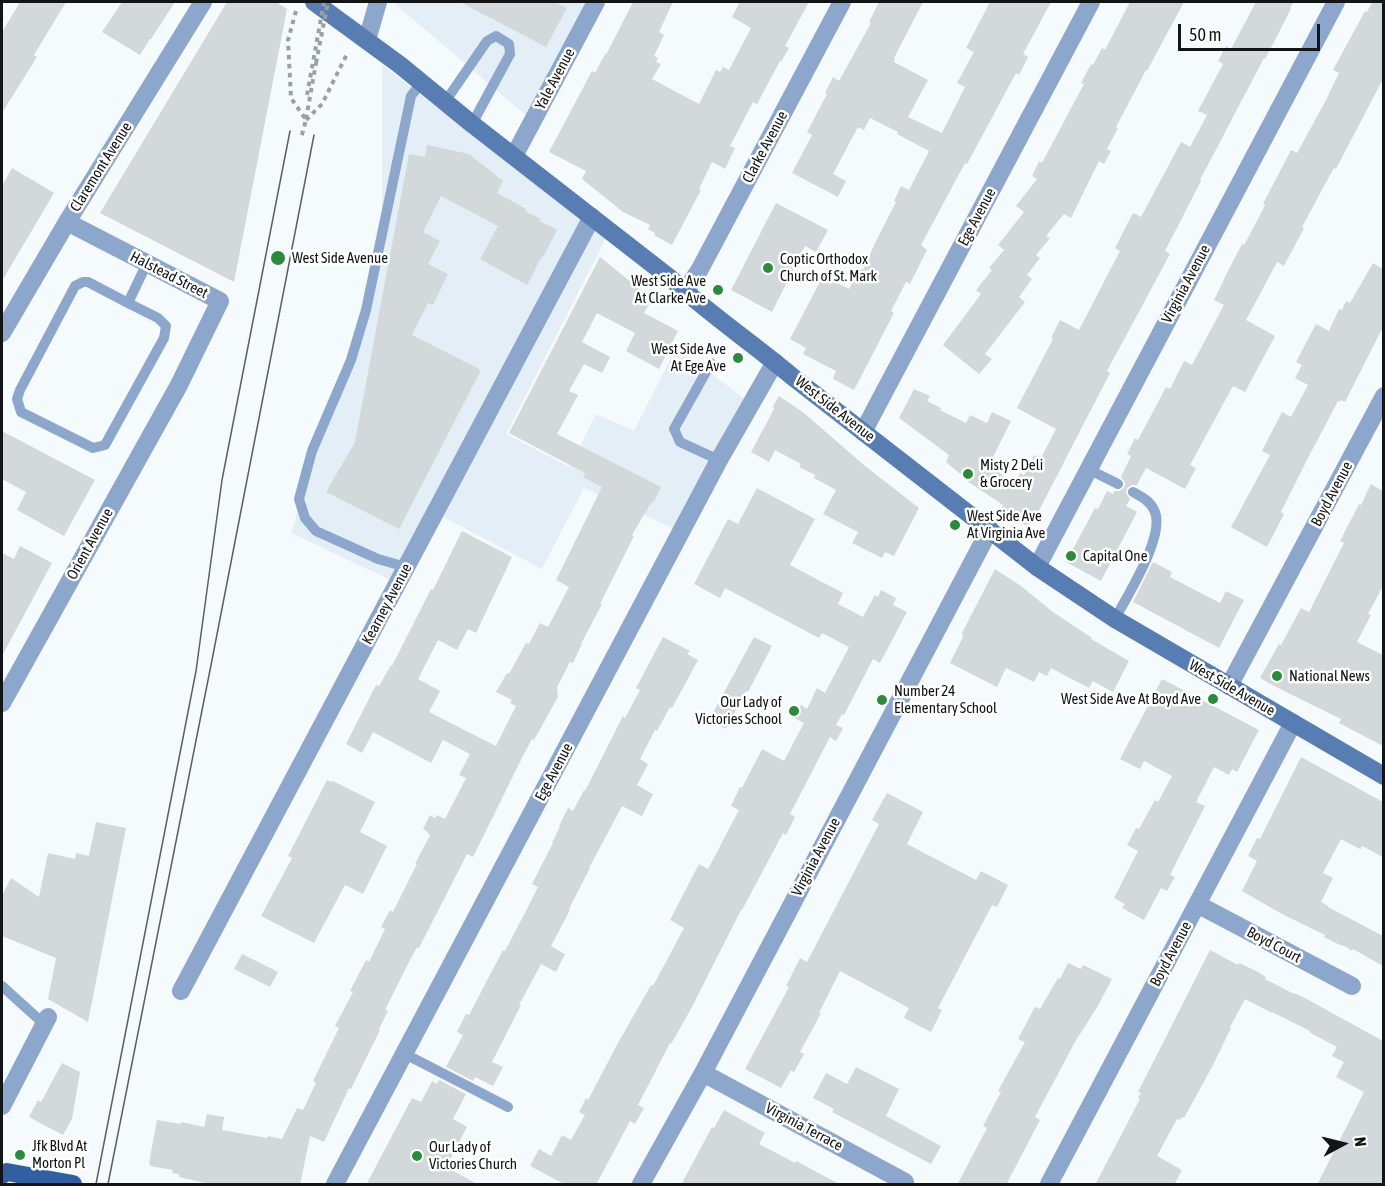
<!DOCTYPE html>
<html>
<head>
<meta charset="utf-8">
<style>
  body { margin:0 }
  #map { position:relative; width:1385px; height:1186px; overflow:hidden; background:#f5fafd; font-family:"Asap Condensed",sans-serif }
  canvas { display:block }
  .frame { position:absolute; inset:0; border:3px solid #121415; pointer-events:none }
  .north { position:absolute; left:1313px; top:1114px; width:60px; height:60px; -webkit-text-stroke:4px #fff; paint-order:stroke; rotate:83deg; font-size:16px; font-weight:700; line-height:24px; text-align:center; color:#121415 }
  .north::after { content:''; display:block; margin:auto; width:21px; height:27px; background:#121415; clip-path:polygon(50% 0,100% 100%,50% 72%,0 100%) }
  .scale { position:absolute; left:1178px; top:24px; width:142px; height:27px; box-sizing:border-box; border:3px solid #121415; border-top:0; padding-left:8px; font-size:18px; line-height:21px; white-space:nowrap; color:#121415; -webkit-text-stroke:4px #fff; paint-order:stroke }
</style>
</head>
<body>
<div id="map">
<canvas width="1385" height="1186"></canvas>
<div class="frame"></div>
<div class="north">N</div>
<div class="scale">50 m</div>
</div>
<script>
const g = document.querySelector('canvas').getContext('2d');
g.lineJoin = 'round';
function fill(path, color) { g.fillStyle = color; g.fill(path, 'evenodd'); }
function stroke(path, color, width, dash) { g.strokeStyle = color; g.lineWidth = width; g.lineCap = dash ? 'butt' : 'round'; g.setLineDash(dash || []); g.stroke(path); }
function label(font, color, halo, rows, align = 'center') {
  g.font = font + ' "Asap Condensed",sans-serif'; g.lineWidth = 5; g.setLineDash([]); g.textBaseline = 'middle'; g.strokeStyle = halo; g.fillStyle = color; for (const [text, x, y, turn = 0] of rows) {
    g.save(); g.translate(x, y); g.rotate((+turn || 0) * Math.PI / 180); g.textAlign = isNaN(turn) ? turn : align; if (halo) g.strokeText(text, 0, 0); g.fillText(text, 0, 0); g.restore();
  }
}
const built = new Path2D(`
  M396,2H598L534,122L395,4Z
  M382,65L607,236L506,434L570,467L596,414L634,431L677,346L753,406L688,535L584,488L542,569L432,511L395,582L291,533L382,244Z`);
const building = new Path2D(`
  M20,2H66L34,55L37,57L2,113V32Z
  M122,2H175L151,39H150L140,55L102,32Z
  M227,2H276L287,9L234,282L100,213Z
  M460,2H554L567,8L546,47Z
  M633,2H673L659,32L664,35L654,56L658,58L656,62L661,64L652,79L699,104L716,70L720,72L723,67L729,70L751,28L732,17L740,2H809L785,46L789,48L781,62L780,61L757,104L753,102L730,146L735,148L725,169L712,162L699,189L701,190L672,245L654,235L655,233L648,229L650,225L623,212L582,179L586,171L549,152L592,71L595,73L605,54L606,55Z
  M879,2H923L894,58L895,59L894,62L928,80L908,117L942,133L965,87L957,83L974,52L966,48L990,2H1051L1023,54L1028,57L1019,75L1016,73L967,164L965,163L921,245L927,250L910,284L906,282L891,311L894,313L854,390L833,379L836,371L803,354L806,348L790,339L823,276L849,289L860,269L863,270L876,241L896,202L894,201L901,186L909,190L929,151L897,134L898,132L870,118L864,130L858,127L833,174L846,181L838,197L792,173L812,135L807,132L827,94L825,93L833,77L839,81L871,23L869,22Z
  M1130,2H1184L1147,71L1146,70L1116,127L1118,128L1107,149L1111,151L1104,164L1099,161L1071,218L1064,214L1046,236L1050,238L1036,255L1040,258L1027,275L1032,279L1019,297L1025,302L985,354L992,359L979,374L943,345L981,294L976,290L992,270L989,268L1004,250L998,245L1024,212L1016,206L1037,179L1032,176L1039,161L1042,163L1084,84L1081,83L1091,64L1093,65L1102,48L1105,50Z
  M1256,2H1293L1290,9H1291L1265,59L1264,58L1200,180L1201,181L1165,251L1170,254L1107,371L1110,373L1032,524L1025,525L1001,509L1003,505L964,479L965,478L946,462L949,455L899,418L914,389L930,396L927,401L941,408L940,410L966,423L970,415L987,423L992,412L1011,421L989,465L1014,484L1020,473L1024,475L1034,455L1041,458L1056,429L1017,408L1053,339L1051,338L1060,320L1079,330L1120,251L1115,248L1133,213L1141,217L1181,142L1190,147L1207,115L1198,111L1223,64L1218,61L1226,46L1231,49Z
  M1372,2H1383V79L1336,169L1334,168L1323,188L1302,227L1304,228L1284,266L1277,262L1246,320L1275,336L1245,392L1233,386L1190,465L1196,468L1185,489L1146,468L1137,485H1132L1127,488L1126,493L1130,499L1126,506L1137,512L1101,581L1066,562L1095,508L1098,509L1107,491L1113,494L1114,491H1119L1124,488L1125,483L1121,477L1131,456L1127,454L1135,438L1138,440L1166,387L1170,389L1184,361L1192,365L1224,305L1214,300L1229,269L1242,244L1244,245L1258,219L1265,205L1263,204L1291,150L1297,153L1325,102L1339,73L1333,70L1365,11L1367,12Z
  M427,145L469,154L503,181L497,193L526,209L525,211L541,219L540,221L557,230L543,257L542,256L527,285L480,259L498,226L441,196L423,232L440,241L428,264L448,274L433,305L428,303L412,335L481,370L399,529L326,492L355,442L409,154L425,157Z
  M12,168L54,193L2,281V186Z
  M776,203L828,230L816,252L805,246L772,312L731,290Z
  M600,257L652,299L644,313L678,331L659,369L626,351L635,333L597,313L582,342L610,357L602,373L584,364L569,391L578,395L557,434L661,487L653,503L652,502L649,506L632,535L634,536L600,604H602L581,644H582L573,663L570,662L557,687L558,697L534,740L532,739L522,758L473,857L467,854L419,948L417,947L409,962L385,1010L388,1011L379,1029L380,1030L351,1089L349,1088L324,1142L310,1136L300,1185H214L179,1177V1174L172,1173L173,1170L150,1166V1164L149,1163L157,1120L181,1124V1122L204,1127L207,1114L224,1117L222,1130L267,1138L268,1136L282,1139L297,1108L303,1110L316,1083L313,1081L339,1028L335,1026L353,992L350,991L366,960L369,962L385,929L381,927L390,910L393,912L417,864H415L430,835L428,833V832L423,829L430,815L435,818L437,815L445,819L466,778L459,775L470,754L443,740L431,763L373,732L362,753L346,744L376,685L379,686L391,665L392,666L431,589L433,590L462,531L512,557L476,633L468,629L457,650L438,640L418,679L440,691L429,712L496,746L516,706L510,703L512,700L496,692L507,673L509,674L526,643L529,644L540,623L548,627L569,587L556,580L602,487L583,477L585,473L509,433Z
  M1373,263L1383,269V327L1345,402L1341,400L1340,402L1338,401L1308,458L1281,512L1284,514L1267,547L1231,527L1270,455L1262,451L1282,412L1291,417L1308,385L1295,378L1302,365L1296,362L1316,324L1329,331L1339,309L1342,310L1346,301L1350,303Z
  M779,396L804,413L865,466L919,508L894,556L885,552L882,558L852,543L858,532L823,514L836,490L814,478L815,475L799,467L801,464L775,450L769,462L751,452L774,409L773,406Z
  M2,431L95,480L64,536L17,510L26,492L2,479Z
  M1371,484L1383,491V586L1368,614L1371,615L1357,642L1383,655V746L1339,723L1341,719L1278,688L1260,678L1279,644L1281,645L1301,608L1309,612L1344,543L1340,541L1359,504L1361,505Z
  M757,488L815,519L790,565L843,593L838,604L863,617L875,595L878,597L881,590L896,598L893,605L907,612L880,663L873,659L844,715L842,714L836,725L843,728L836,741L830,737L790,814L795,817L786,835L783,833L742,910H741L692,1007L671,1044L670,1043L638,1105L644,1108L635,1124L630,1121L596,1185H566L530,1166L539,1149L551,1156L562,1135L571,1140L585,1115L579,1112L586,1098L588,1100L618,1043L651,985L653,986L684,928L670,920L699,864L708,869L739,810L731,806L740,787L742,788L762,749L784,761L804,723L794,718L801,705L807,709L817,688L825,693L849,647L822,633L819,638L725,588L720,598L694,584L728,519L738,524Z
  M20,546L52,563L2,656V553L14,559Z
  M1153,562L1172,572L1170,577L1220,603L1226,591L1244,600L1219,648L1133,602Z
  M995,569L1021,586L1053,612L1092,638L1091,639L1129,661L1113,692L1093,681L1089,688L1051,668L1047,676L1039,672L1034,682L1006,668L997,687L950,663L963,637L962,633Z
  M663,637L690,651L687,654L698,660L672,708L670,707L657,731L655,730L640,759L648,764L637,785L653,794L642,816L622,806L589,868H590L569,909L570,910L551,946L565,954L556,972L541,964L519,1005H521L492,1062L503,1067L493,1086L475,1077L473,1081L446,1067L463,1035L457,1032L466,1014L469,1015L503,950L505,951L527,909L538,887L532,884L553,843H552L560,826H559L568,808L573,811L584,790L585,791L623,716L625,718L640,690L636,688Z
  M754,637L772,646L748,692L746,691L726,729L709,720Z
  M1162,679L1259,730L1237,772L1232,769L1229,775L1214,767L1196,802L1205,806L1170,875L1175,877L1167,891L1161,888L1144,920L1122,908L1125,904L1114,898L1138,851L1127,845L1136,828L1139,829L1155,800L1158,802L1172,776L1144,761L1140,769L1120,759Z
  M1301,757L1383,802V857L1362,846L1360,849L1341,839L1323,873L1333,878L1321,902L1328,906V907L1383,936V966L1353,949L1352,951L1343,945L1342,946L1324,937L1325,935L1282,914L1242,891L1257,861L1248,856L1257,838L1260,839Z
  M327,780L332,782L333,781L375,802L360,832L387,846L363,894L345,885L314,943L261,916L292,858L288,856Z
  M887,793L923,812L907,844L976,880L981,871L1008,885L997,907L992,905L938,1008L942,1010L931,1032L904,1018L909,1008L840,971L819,1013H821L800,1052L804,1054L794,1072L791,1070L781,1088L745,1069L789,987L786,986L800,958L807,962L879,824L872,820Z
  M96,822L126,828L88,1022L48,999L56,958L2,936V896L11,878L39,897L48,853L75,859L76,853L89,856Z
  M1210,950L1238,965L1239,963L1258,972L1266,977L1265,979L1294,994V993L1303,997L1383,1041V1185H1317L1364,1092L1336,1077L1344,1062L1332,1056L1337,1047L1309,1032L1310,1031L1272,1012V1013L1245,999L1230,1027L1231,1028L1212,1067L1184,1118L1182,1117L1180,1120L1177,1119L1157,1156L1182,1170L1174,1185H1095L1140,1099L1138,1098L1141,1093L1138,1092Z
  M242,954L278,972L270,987L234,969Z
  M1068,963L1081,969L1083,965L1112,979L1099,1004L1075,1042L1035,1117L1040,1120L1006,1185H957L987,1128L983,1126L1001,1092L998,1091L1025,1042L1018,1039L1035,1007L1040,1009L1058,978L1060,979Z
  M62,1063L80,1072L72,1119L63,1135L29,1117L38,1100L41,1102Z
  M856,1067L899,1089L886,1116L941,1146L931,1164L832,1112L834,1109L813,1098L826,1073L847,1084Z
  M439,1080L466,1094L453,1119L467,1127L446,1167L479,1185H366L412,1098L421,1102L432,1081L437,1084Z
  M724,1110L765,1133L759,1144L795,1163L796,1161L841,1185H681L712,1127L714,1128Z`);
const path = new Path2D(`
  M296,11L288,40L291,98L306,120L301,138
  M306,119L316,63
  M306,120L322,104L348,52`);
const lane = new Path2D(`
  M445,102L487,41L496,36L509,44L510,54L472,124
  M128,303L158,318L166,326L164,338L105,445L93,448L21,412L17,399L20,390L75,286L83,282H88L128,303L147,263
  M711,363L674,429L680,442L719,460
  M1088,469L1118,484
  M406,567L378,559L316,531L305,518L299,499L312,451L351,360L366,310L411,96L421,83
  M1115,619C1127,596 1167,534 1154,510C1150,501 1142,497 1133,492
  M2,986L44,1024
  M405,1054L508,1107`);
const street = new Path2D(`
  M367,40L378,2
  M514,156L596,2
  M685,292L700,269L842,2
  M2,333L67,222L203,2
  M863,432L1091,2
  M1037,567L1336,2
  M1229,686L1384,396
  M2,703L179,385L220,301L67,222
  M1197,904L1352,986
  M181,991L592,217
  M703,1073L905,1182
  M2,1106L48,1017
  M335,1184L719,460L775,362
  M641,1184L703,1073L990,529
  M1049,1184L1293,723`);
const secondary = new Path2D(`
  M314,2L400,65L472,124L670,278C709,314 754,344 794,378L1037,567L1115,619L1384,776`);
const primary = new Path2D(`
  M2,1175L7,1172L73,1184`);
const tram = new Path2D(`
  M96,1184L196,671L222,480L290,131
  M108,1184L212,660L314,135`);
const pathBridge = new Path2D(`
  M316,63L328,2
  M307,95L324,2`);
const markers = [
  [278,258,8,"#2a8b3e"],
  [768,268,6,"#2a8b3e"],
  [718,290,6,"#2a8b3e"],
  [738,358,6,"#2a8b3e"],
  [968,474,6,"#2a8b3e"],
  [955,525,6,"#2a8b3e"],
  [1071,556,6,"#2a8b3e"],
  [1277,676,6,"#2a8b3e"],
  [1213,699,6,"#2a8b3e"],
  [882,700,6,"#2a8b3e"],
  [794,711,6,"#2a8b3e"],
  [20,1155,6,"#2a8b3e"],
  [417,1156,6,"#2a8b3e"]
];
const streetNames = [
  ["Yale Avenue",555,79,-62],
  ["Clarke Avenue",765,147,-62],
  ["Claremont Avenue",101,167,-58],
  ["Ege Avenue",977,217,-62],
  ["Halstead Street",169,275,27],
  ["Virginia Avenue",1186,284,-62],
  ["West Side Avenue",835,409,38],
  ["Boyd Avenue",1332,494,-62],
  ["Orient Avenue",90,544,-61],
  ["Kearney Avenue",387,604,-62],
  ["West Side Avenue",1232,688,30],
  ["Ege Avenue",554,772,-62],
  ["Virginia Avenue",816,857,-62],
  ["Boyd Court",1274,945,28],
  ["Boyd Avenue",1171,954,-62],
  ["Virginia Terrace",804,1127,28]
];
const poiNames = [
  ["West Side Avenue",292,258],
  ["Coptic Orthodox",780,259],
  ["Church of St. Mark",780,276],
  ["West Side Ave",706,281,"right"],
  ["At Clarke Ave",706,298,"right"],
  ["West Side Ave",726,349,"right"],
  ["At Ege Ave",726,366,"right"],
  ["Misty 2 Deli",980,465],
  ["& Grocery",980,482],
  ["West Side Ave",967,516],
  ["At Virginia Ave",967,533],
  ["Capital One",1083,556],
  ["National News",1289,676],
  ["Number 24",894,691],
  ["Elementary School",894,708],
  ["West Side Ave At Boyd Ave",1201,699,"right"],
  ["Our Lady of",782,702,"right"],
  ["Victories School",782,719,"right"],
  ["Jfk Blvd At",32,1146],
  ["Morton Pl",32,1163],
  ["Our Lady of",429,1147],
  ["Victories Church",429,1164]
];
fill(built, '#e3eef6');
fill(building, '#d3d8da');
stroke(path, '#9ca0a2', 4, [4.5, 4.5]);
stroke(lane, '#8da6cb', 10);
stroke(street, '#8da6cb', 18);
stroke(secondary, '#587db3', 18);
stroke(primary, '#325fa0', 18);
stroke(tram, '#5d6062', 1.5);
stroke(pathBridge, '#9ca0a2', 4, [4.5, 4.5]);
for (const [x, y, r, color] of markers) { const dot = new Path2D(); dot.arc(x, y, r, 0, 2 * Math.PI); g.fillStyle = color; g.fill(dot); stroke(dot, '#fff', 2); }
label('15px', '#121415', '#fff', streetNames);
label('15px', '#121415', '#fff', poiNames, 'left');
</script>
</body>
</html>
